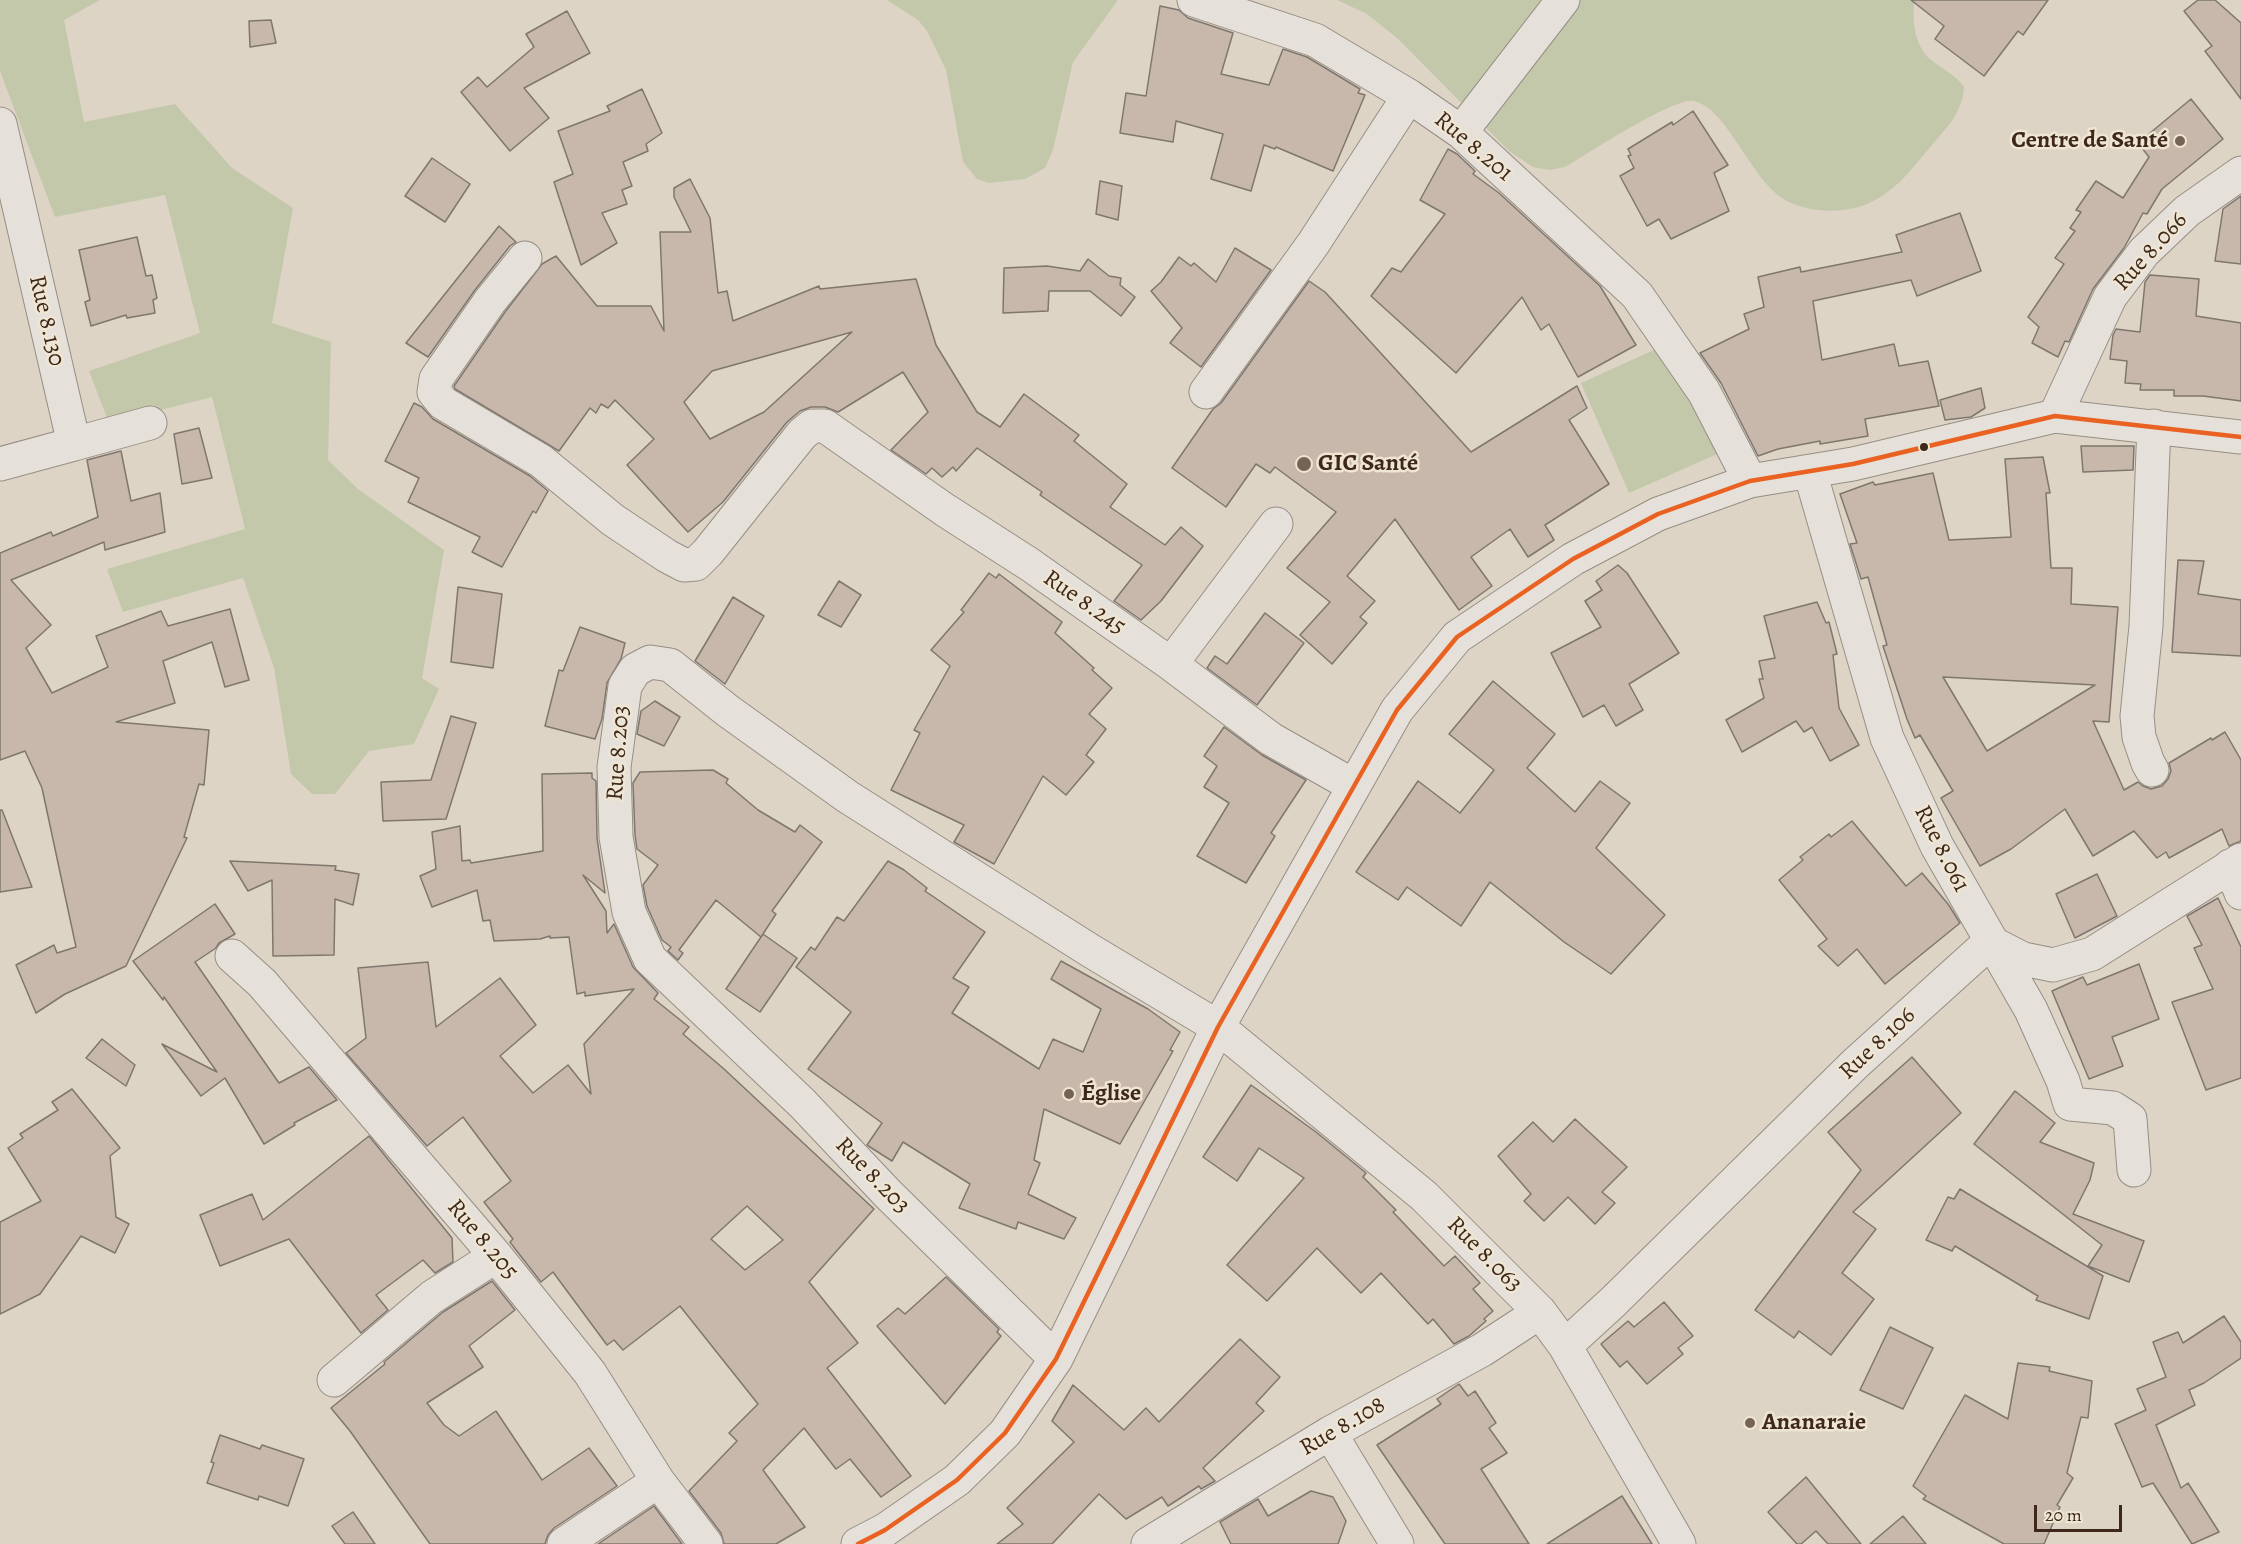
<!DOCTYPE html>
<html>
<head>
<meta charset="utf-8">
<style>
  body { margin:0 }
  #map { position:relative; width:2241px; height:1544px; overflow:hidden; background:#ddd4c5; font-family:Alegreya,serif }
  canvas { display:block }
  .scale { position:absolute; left:2034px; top:1505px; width:88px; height:27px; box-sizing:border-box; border:3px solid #3d281b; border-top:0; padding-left:8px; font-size:18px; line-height:21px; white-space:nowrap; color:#3d281b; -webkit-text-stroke:4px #efe5d3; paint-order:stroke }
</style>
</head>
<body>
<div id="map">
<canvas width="2241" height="1544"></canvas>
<div class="scale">20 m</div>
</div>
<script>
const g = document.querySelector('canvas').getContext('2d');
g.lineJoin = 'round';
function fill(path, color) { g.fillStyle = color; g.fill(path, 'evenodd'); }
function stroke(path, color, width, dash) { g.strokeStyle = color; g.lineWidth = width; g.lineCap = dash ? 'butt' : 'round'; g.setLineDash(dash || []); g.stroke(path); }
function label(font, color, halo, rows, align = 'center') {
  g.font = font + ' Alegreya,serif'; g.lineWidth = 5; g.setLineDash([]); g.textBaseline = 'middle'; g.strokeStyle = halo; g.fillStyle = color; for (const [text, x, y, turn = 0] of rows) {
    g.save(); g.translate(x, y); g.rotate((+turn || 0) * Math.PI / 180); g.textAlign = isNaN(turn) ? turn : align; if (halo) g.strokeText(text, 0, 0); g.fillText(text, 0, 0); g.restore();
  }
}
const green = new Path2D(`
  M0,0H100L64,20L84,122L175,104L232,168L293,208L272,323L331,342L328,460L358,489L444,550L422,678L439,689L414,744L369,751L335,794H312L291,774L274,668L243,578L123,612L107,569L245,529L212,397L109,423L89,371L200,333L165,195L55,217L0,71Z
  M887,0H1118L1073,62L1053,150L1045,168L1025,179L989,183L977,179L963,162L946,70L927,31L918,20Z
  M1337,0H1915C1911,19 1915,46 1930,59C1942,69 1955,74 1964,87C1962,113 1948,126 1932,145C1916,164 1899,187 1877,199C1852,214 1815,214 1789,202C1752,185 1729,109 1694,101C1675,96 1586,155 1565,167L1550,170L1533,167L1509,151L1397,38L1367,14Z
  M1656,349L1722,452L1629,493L1581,383Z`);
const building = new Path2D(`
  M1911,0H2048L2023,35L2018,31L1984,76L1935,39L1944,26Z
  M2198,0H2215L2241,23V99L2205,51L2212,46L2184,11Z
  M1160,6L1179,10L1188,18L1233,33L1221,74L1269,85L1283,49L1307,57L1360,89L1358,93L1365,95L1333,171L1276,147L1275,149L1264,145L1251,191L1211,179L1223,134L1176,121L1173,142L1120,133L1126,93L1146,96Z
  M567,11L590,53L524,88L549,118L510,151L461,92L478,77L487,87L534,47L526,34Z
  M271,20L276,43L250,47L249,21Z
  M642,89L662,133L646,144L648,151L623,162L632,186L622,190L627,204L602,213L617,243L581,265L554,182L573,174L558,131L610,111L607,106Z
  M2191,99L2223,139L2162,189L2147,214L2143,213L2124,248L2093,289L2069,342L2065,341L2058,357L2032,343L2039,327L2028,317L2064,264L2055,258L2075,231L2070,228L2081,212L2076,210L2096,181L2123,198L2149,157L2138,143Z
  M1693,111L1728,165L1714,173L1729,211L1671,239L1659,219L1647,226L1620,176L1634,168L1628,156L1631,155L1628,149L1672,122L1673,125Z
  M1448,149L1457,154L1475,171L1473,174L1499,193L1600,286L1636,345L1578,377L1549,324L1541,330L1522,297L1456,373L1371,296L1392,268L1401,272L1445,214L1420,200Z
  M432,158L470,184L445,222L405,196Z
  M690,179L710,218L718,293L727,291L733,321L819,286L820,289L916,279L936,345L977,412L1000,427L1024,394L1079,435L1074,441L1127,484L1110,507L1165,545L1181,527L1203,546L1161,601L1141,620L1114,601L1142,565L1040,495L1042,492L977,448L956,471L953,467L942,477L932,468L926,474L891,450L928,412L903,372L838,412L825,407H811L800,411L787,422L723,502L688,532L627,465L654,439L615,400L608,408L601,404L596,413L590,408L559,451L455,389L454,386L505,312L542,264L556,256L597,306H651L664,331L660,232H691L674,197V188ZM852,332L764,412L710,439L684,402L712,371Z
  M1100,181L1122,186L1118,220L1096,214Z
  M2241,196V264L2215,261L2223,209Z
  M1960,213L1981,271L1917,296L1911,280L1813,301L1822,360L1894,344L1899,366L1928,361L1939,406L1865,419L1868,436L1820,444V441L1778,449L1758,456L1721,383L1700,353L1749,329L1744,314L1764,307L1758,277L1800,267L1801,272L1902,252L1896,235Z
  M499,226L516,242L510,246L475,290L428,357L406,343Z
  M137,237L146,276L152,275L157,298L153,300L155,313L127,318L126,315L91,326L85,302L90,300L79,250Z
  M1235,248L1271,270L1201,367L1170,343L1182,328L1151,291L1161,282L1179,257L1191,266L1194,263L1216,282Z
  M1088,259L1109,276L1121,278L1120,285L1135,297L1121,316L1090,291H1049L1048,311L1003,313L1004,268L1047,266L1080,271Z
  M2150,275L2199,279L2196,316L2241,323V401L2203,396H2174V390H2140L2141,384L2125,383L2127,361L2110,359L2113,335L2116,329L2140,332L2145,282Z
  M1309,281L1325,292L1471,452L1577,386L1587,408L1569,420L1609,484L1545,525L1554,540L1528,557L1510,529L1471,557L1492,586L1459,610L1395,519L1347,576L1375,601L1360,617L1367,623L1332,664L1300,635L1330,602L1287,568L1336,512L1275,467L1270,473L1256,464L1226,507L1172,468L1213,409L1221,403Z
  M1981,388L1985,408L1971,417L1945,420L1940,400Z
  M414,403L422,407L433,419L530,476L548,491L536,513L533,511L502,567L472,552L480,537L408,502L419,478L385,461Z
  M199,428L212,478L182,484L174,434Z
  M2081,446H2134L2133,470L2083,472Z
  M121,451L131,501L160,493L165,532L105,550L104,542L11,580L51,625L26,648L52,693L108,667L96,636L161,611L168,626L230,609L249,680L225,687L212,642L163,661L175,703L116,722L209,730L204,785L199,784L184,837L187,838L126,966L65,994L36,1013L16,965L54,945L57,953L76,947L42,788L25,751L0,760V553L51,532L53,536L98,517L87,460Z
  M2043,457L2050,493H2046L2051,568H2072L2071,604L2118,607L2109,722L2093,721L2124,790L2138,782L2143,786L2151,789L2162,786L2168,779L2171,771L2169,763L2211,738L2212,740L2225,732L2241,760V841L2229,846L2222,829L2169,858L2166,852L2157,858L2134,831L2093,856L2065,809L2011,849L1980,866L1941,798L1953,791L1920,735L1915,738L1907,719L1883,646L1887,645L1868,577L1861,579L1850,544L1857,543L1840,494L1873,482L1875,485L1933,473L1949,540L2011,537L2005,459ZM1943,677L2095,685L1987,751Z
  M2178,560L2204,561L2198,594L2241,600V656L2172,652Z
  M1618,565L1627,573L1679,653L1629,684L1643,710L1616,726L1604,705L1583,717L1551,653L1601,627L1585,601L1602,590L1596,581Z
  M989,573L996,578L999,574L1062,622L1055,633L1094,668L1092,670L1112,688L1089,714L1106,729L1086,755L1094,762L1066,795L1043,776L994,864L954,842L964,825L891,790L920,733L914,730L950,666L931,650L964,612L961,610Z
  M839,581L861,595L841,627L818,615Z
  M458,587L502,594L493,668L451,662Z
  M733,597L764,616L725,684L695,661Z
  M1817,602L1826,623L1829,622L1837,654L1833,655L1839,708L1859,745L1830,761L1812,727L1804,732L1796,721L1742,752L1726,720L1764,698L1759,679H1763L1759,661L1775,658L1764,616Z
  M1265,613L1304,643L1257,705L1207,668L1215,656L1227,664Z
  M580,627L625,643L621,659L607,683L602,719L595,739L545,726L559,670L563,671Z
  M1493,681L1555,734L1527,768L1575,812L1600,781L1630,803L1596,848L1665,915L1611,974L1564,942L1490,882L1461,926L1407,887L1398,900L1356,872L1418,781L1460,813L1494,770L1449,734Z
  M655,701L680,717L664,746L637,734L641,711Z
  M451,716L476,723L446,819L383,821L381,782L431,780Z
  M1224,727L1262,755L1306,780L1271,833L1275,836L1246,883L1197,856L1229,803L1204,787L1217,766L1204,756Z
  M713,770L728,779L726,783L758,810L795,832L800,825L822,842L772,911L776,914L761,937L716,900L679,950L683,953L678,960L668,951L671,947L662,940L647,906L643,885L658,865L637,849L635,835L633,783L640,772Z
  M592,773V778L596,781L597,838L605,893L583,875L606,911L607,933L614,924L633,967L658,993L654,999L689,1027L683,1034L724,1069L874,1209L809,1282L858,1343L827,1368L911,1476L881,1497L850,1459L836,1469L804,1428L763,1470L805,1527L776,1544H724L721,1533L689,1491L737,1441L729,1433L758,1404L680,1306L623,1350L614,1340L607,1345L553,1272L541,1282L516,1250L510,1242L513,1239L484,1202L511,1181L463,1117L427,1146L346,1053L366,1038L358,968L428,962L436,1027L500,978L536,1025L500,1056L533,1093L568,1065L591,1094L584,1044L634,989L585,996V992L577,994L569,937L550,938V936L540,939L494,941L490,920L483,921L477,890L432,907L420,876L436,869L432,832L460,826L462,861L470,860L471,863L543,851L542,774ZM747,1206L783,1240L745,1270L711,1239Z
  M0,810H2L32,887L0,892Z
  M1852,821L1906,886L1922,873L1948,904L1960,923L1885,984L1857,949L1838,966L1818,946L1827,939L1779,880L1803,860L1800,857L1829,834L1831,837Z
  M230,861L336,866L335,870L359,874L353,905L335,899L334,955L273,956L272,880L248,891Z
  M888,861L904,870L927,888L925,891L985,932L953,978L969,987L952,1013L1039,1069L1053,1039L1083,1052L1101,1009L1051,979L1061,961L1148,1009L1180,1032L1170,1050L1173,1051L1120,1144L1044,1109L1034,1160L1040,1163L1028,1194L1076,1218L1064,1239L1018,1222L1016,1229L959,1208L970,1184L903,1142L892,1161L870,1147L867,1145L882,1123L808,1069L851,1012L796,967L811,947L815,950L837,917L844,921Z
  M2097,874L2117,916L2075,938L2056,894Z
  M2218,898L2241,947V1078L2206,1090L2172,1002L2213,989L2194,948L2202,945L2187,916Z
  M215,904L235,934L219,943L216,948L195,962L279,1083L309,1067L337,1100L294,1123L295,1125L264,1144L225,1078L201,1096L162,1044L217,1072L164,997L163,1000L133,961Z
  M763,934L797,958L760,1012L726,989Z
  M2139,964L2159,1019L2112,1037L2123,1066L2089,1079L2052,991L2083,977L2087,985Z
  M102,1039L135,1065L126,1086L86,1058Z
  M1912,1057L1961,1113L1853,1212L1876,1229L1842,1273L1874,1299L1831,1355L1799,1331L1794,1338L1755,1310L1861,1170L1828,1132Z
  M1251,1085L1316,1132L1366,1173L1363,1177L1396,1210L1393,1212L1444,1266L1455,1256L1480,1283L1473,1289L1493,1311L1484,1319L1486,1321L1469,1336L1454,1344L1433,1319L1428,1324L1381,1273L1361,1293L1317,1248L1267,1301L1227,1265L1304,1178L1259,1148L1237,1181L1203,1157Z
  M72,1089L120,1148L110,1156L116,1217L129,1224L115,1253L81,1236L40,1294L0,1314V1222L41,1201L8,1148L23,1138L20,1134L58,1110L52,1102Z
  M2015,1091L2055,1123L2040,1142L2094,1163L2090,1180L2073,1214L2144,1241L2129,1282L2088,1266L2102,1245L1974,1144Z
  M1575,1119L1627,1167L1602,1192L1615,1203L1595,1224L1568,1197L1544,1221L1524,1201L1531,1194L1498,1156L1533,1122L1553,1142Z
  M369,1136L452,1238L453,1262L435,1273L423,1260L376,1295L388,1310L361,1333L289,1239L220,1266L200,1215L252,1194L263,1220Z
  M1960,1189L2103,1276L2089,1319L2036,1300L2038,1296L1955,1246L1952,1251L1926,1240L1948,1197L1954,1199Z
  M946,1277L999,1329L997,1332L1001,1336L945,1404L877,1326L898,1308L905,1314Z
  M492,1281L515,1310L469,1346L483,1367L427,1403L444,1425L459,1436L496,1411L542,1480L589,1448L617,1486L554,1528L548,1535L545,1544H430L350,1431L331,1408L385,1364L384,1362L443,1312Z
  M1664,1302L1693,1336L1678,1348L1683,1354L1647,1384L1627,1361L1620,1367L1601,1344L1628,1321L1634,1327Z
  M2224,1316L2241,1342V1358L2204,1383L2189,1390L2195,1405L2156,1425L2181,1488L2188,1483L2219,1532L2192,1544L2153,1483L2142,1487L2115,1424L2146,1410L2137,1389L2166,1377L2153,1342L2178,1332L2183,1343Z
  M1890,1327L1933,1348L1903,1409L1860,1390Z
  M1240,1339L1280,1377L1256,1403L1264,1411L1203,1468L1215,1481L1201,1489L1199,1486L1168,1506L1162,1497L1126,1519L1099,1494L1052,1544H997L1023,1524L1007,1508L1074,1442L1052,1421L1073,1385L1124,1430L1146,1408L1159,1422Z
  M2018,1363L2050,1367L2049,1371L2092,1381L2088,1418L2081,1417L2067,1473L2073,1478L2057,1505L2060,1507L2044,1544H2004L1923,1499L1926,1496L1913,1486L1965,1395L2008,1419Z
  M1459,1384L1468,1396L1475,1391L1496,1423L1489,1428L1507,1453L1481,1469L1529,1544H1445L1377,1445L1441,1404L1437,1399Z
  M220,1435L260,1449L262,1445L304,1459L288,1506L259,1496L258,1500L207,1483L214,1463L211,1462Z
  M1806,1477L1861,1544H1828L1816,1531L1801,1544H1797L1768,1512Z
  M1311,1491L1333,1497L1346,1521L1338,1544H1231L1220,1522L1258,1499L1268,1516Z
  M1622,1496L1652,1544H1547Z
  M654,1506L682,1544H598Z
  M353,1512L375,1544H345L332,1526Z
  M1903,1516L1926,1544H1870Z`);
const minor = new Path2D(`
  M1194,0L1315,40L1409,96
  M0,124L74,444L0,464
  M1461,132L1563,0
  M525,258L490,301L436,379L434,392L443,403L541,461L613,520L667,556L684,565L696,564L708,552L802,434L812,426H825L945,510L1029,564L1171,664L1271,739L1354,786
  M1206,392L1313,244L1409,96L1461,132L1637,295L1704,392L1750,481
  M2055,416L2110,297L2144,252L2187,211L2241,173
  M74,444L150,423
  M1810,472L1887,738L1937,846L2031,1010L2063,1081L2070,1104L2113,1108L2130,1119L2134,1170
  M1171,664L1276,524
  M2152,770L2148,763L2139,737L2137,716L2146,626L2154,426
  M2230,866C2232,876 2238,883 2241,893
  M232,956L262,983L496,1256L590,1373L658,1481L706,1544
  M1565,1346L1613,1302L1856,1063L1990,942L2023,959L2053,965L2092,954L2241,860
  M1056,1359L888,1194L802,1103L650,959L629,912L616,837L614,767L625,686L635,670L650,662L670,665L728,711L848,797L1091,951L1218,1027L1424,1196L1540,1312L1565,1346L1679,1544
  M334,1380L432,1297L496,1256
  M1330,1433L1397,1544
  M564,1544L658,1481
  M858,1544L885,1530L957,1480L1005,1433L1056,1359L1218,1027L1397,710L1457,637L1573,559L1658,514L1750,481L1853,464L2055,416L2241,437
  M1148,1544L1330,1433L1482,1350L1540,1312`);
const bus1 = new Path2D(`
  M858,1544L885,1530L957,1480L1005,1433L1056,1359L1218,1027L1397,710L1457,637L1573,559L1658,514L1750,481L1853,464L2055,416L2241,437`);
const markers = [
  [2180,141,6,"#756456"],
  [1924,447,5,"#3d281b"],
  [1304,464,8,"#756456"],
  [1069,1094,6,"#756456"],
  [1750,1423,6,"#756456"]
];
const poiNames = [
  ["Centre de Santé",2168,141,"right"],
  ["GIC Santé",1318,464],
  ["Église",1081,1094],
  ["Ananaraie",1762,1423]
];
const streetNames = [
  ["Rue 8.201",1473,147,40],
  ["Rue 8.066",2151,252,-48],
  ["Rue 8.130",46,321,77],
  ["Rue 8.245",1084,603,35],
  ["Rue 8.203",619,753,-86],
  ["Rue 8.061",1941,849,63],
  ["Rue 8.106",1878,1044,-43],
  ["Rue 8.203",872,1176,46],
  ["Rue 8.205",482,1240,50],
  ["Rue 8.063",1484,1255,45],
  ["Rue 8.108",1343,1427,-30]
];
fill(green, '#c4c8ab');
fill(building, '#c7b8ab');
stroke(building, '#7f776e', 1.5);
stroke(minor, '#968e84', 35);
stroke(minor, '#e5e0d9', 33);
stroke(bus1, '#e96222', 4.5);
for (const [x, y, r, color] of markers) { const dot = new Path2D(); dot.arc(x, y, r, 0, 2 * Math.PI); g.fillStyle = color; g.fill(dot); stroke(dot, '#efe5d3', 2); }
label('bold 24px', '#3d281b', '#efe5d3', poiNames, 'left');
label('24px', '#3d281b', '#efe5d3', streetNames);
</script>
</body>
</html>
